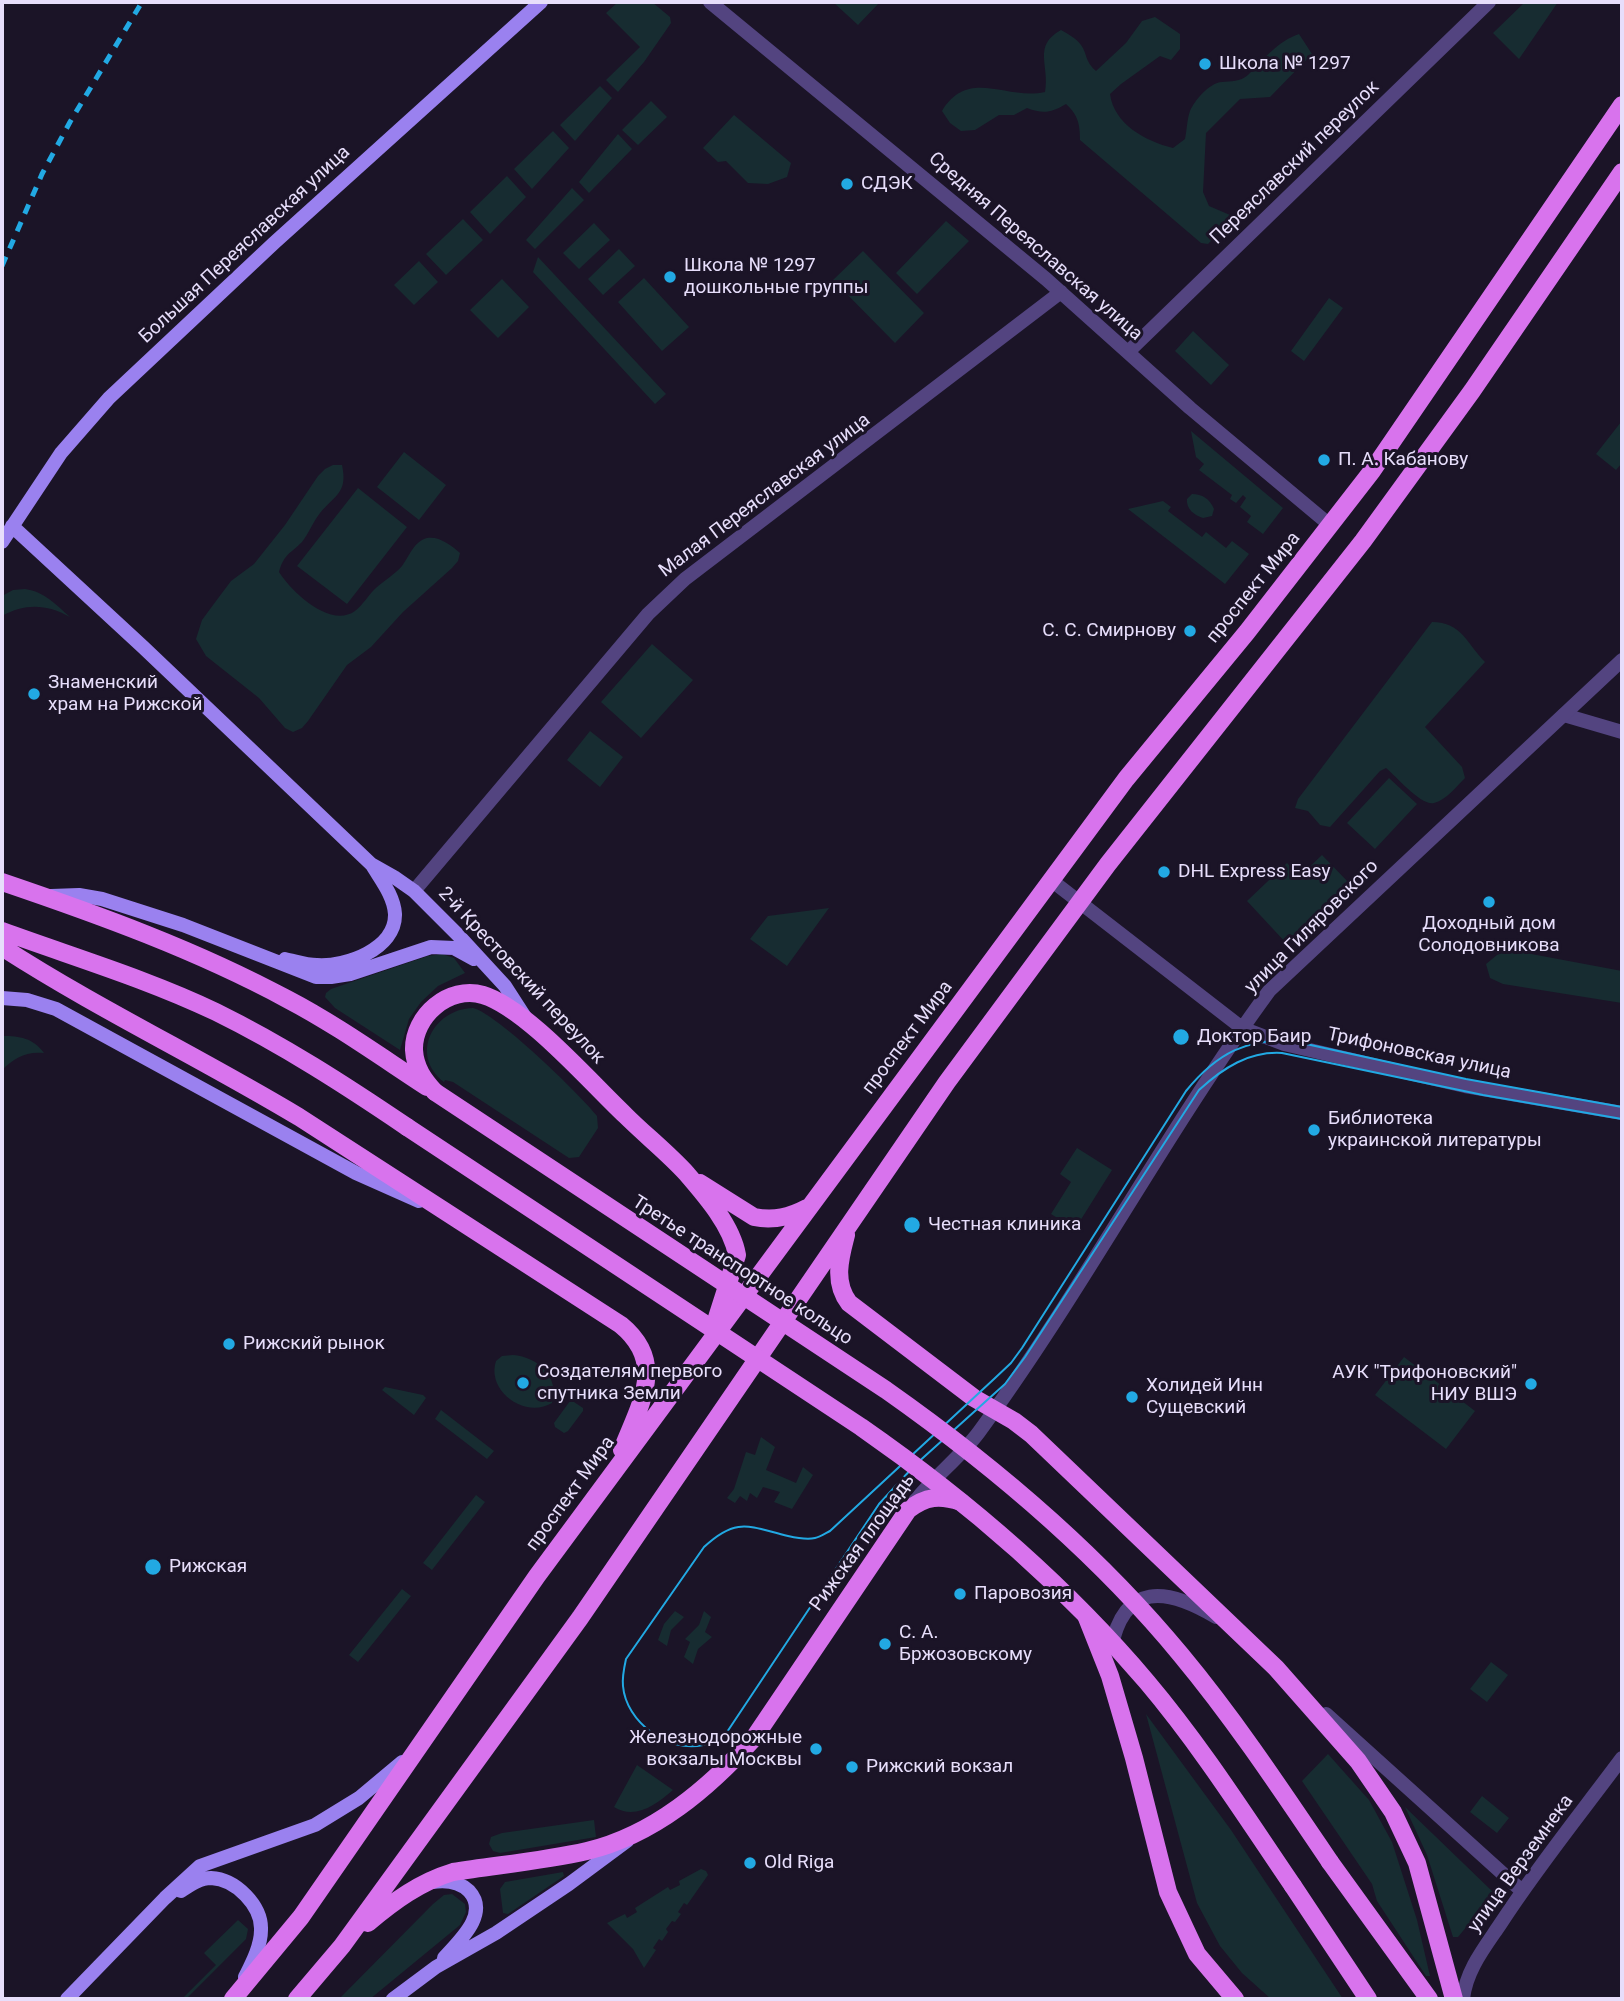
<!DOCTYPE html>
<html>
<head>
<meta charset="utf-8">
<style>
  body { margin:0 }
  #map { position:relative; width:1624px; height:2001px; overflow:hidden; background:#1b1427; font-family:Roboto,sans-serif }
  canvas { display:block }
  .frame { position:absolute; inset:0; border:4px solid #e7defb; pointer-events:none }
</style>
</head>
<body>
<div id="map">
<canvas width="1624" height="2001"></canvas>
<div class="frame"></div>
</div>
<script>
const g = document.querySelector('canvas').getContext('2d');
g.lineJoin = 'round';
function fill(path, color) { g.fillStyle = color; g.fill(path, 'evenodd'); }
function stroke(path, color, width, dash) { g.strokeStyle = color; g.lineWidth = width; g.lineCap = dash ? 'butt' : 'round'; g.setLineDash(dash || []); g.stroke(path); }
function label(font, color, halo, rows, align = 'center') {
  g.font = font + ' Roboto,sans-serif'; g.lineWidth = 6; g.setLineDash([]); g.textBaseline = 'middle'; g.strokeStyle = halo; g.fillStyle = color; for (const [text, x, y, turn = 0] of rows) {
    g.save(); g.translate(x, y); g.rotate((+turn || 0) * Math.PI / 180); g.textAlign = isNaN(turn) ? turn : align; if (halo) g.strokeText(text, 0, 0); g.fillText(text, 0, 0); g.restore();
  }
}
const green = new Path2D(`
  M618,2H652L670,17L671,23L644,62L618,92L606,80L640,47L606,13Z
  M833,2H880L858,25Z
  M1525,2H1558L1519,59L1493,33Z
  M1155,17L1180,34V49L1171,60L1160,56L1121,84L1110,94C1114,124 1145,141 1173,148L1185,139C1187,130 1187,119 1190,111C1195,100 1209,83 1222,82C1231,81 1240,82 1248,75C1263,60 1278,41 1299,34L1312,54L1270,97L1240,99L1206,133L1203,192L1209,206L1230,215L1231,220L1208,244L1201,243L1080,140C1080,124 1078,115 1066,104C1051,113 1043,114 1027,108L1014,115H999L975,130L961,131L950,123L942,111C969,67 1006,101 1045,92C1050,65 1032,46 1061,30C1068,34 1076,38 1081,45C1088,55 1084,60 1096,71L1126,43L1142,21Z
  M600,86L612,98L575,141L560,125Z
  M651,101L667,117L638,145L622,130Z
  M734,115L791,163L787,177L768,184L748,183L726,161L718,162L703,148Z
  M553,131L569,148L532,189L514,169Z
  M618,134L632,149L589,193L579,182Z
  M507,176L526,197L490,234L470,212Z
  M572,188L584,200L535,249L526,240Z
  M463,219L483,240L446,275L426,254Z
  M946,221L969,241L917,294L896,273Z
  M594,223L610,240L579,269L563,253Z
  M619,249L635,266L603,295L588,279Z
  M863,251L924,313L895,343L833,280Z
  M538,257L666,394L655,404L533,272Z
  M419,261L438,282L414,305L394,285Z
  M644,278L689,327L662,351L618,302Z
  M502,279L529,307L498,338L470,310Z
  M1329,298L1343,308L1304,361L1291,351Z
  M1193,331L1229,365L1211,385L1175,351Z
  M1621,422L1622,463L1616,470L1596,454Z
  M1191,431L1283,508L1263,534L1247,522L1251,516L1240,507L1246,498L1243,495L1236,503L1230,499L1232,495L1199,470L1204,464L1196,457Z
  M404,452L446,485L419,520L377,487Z
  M333,465H342C348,493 335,495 320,513C313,522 309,533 302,542C290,554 284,554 279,572C291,591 330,629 355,611C363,605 369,594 377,587C385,580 395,574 402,566C409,557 414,541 427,538C439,536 451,545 460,553L458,561L452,568L403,612L371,647L347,665L308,721L302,728L293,732L285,728L259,698L206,656L196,639L202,620L219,597L231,581L254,564L285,525L318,476L325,469Z
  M358,488L407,527L347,604L297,566Z
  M1192,494C1202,494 1210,499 1214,509L1212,516L1203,518C1194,515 1186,509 1187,499Z
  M1163,501L1171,507L1168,511L1202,537L1206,532L1226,548L1232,541L1249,554L1225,584L1128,509Z
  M25,589C45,592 55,604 70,617C47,604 25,603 2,616V596L13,590Z
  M1432,622C1462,622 1467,644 1485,662L1425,727L1462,767L1465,778C1457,786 1446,800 1434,803C1421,806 1397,777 1386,768L1380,771L1330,827L1320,825L1308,811L1295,808L1298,799Z
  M652,644L693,680L641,738L601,702Z
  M590,731L623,757L600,787L567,760Z
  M1389,778L1417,804L1375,849L1347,823Z
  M1322,855L1350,884L1287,944L1247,901L1287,863L1300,876Z
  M829,908L787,966L750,939L768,916Z
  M1510,950L1622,971V1003L1503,984L1490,978L1486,964L1497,955Z
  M442,954L454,958L465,973L438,986L421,1002L409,1019L400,1050L335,1008L325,997L326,993L331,989L428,956Z
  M473,1008C496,1013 581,1095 597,1116L598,1128L579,1157L569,1158L453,1082L445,1080L444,1082C409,1055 433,1009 473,1008Z
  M2,1036C20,1036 33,1038 44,1053C26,1051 14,1058 2,1070Z
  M1077,1148L1112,1170L1075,1229L1051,1214L1071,1182L1060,1174Z
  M513,1355C538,1357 560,1377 552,1403C525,1419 486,1391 496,1361L502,1356Z
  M1404,1357L1475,1411L1446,1449L1375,1395Z
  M385,1387L423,1395L426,1398L414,1415L382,1390Z
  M570,1401L574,1402L583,1408V1411L568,1431L564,1433L555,1427L554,1423Z
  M441,1410L494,1451L487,1459L435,1419Z
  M761,1437L775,1447L766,1470L796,1483L803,1467L813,1475L792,1509L774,1502L780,1492L763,1487L757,1498L750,1493L747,1501L740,1496L735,1503L727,1498L734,1489L746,1452L755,1455Z
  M476,1495L485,1502L432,1570L423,1563Z
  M402,1589L411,1596L358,1662L349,1655Z
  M675,1611L684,1617L671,1630L667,1646L658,1640L664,1624Z
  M704,1611L711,1617L705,1632L712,1637L698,1649L693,1664L684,1657L690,1642L685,1639L699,1625Z
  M1491,1662L1508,1675L1487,1702L1470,1689Z
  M1146,1714L1231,1830L1343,1999H1271L1242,1973L1220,1946L1197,1903Z
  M1328,1754L1369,1800L1392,1842L1417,1920L1430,1976H1426L1377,1901L1372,1884L1302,1781Z
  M637,1765L673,1790C656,1805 635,1820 614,1807Z
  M1482,1796L1509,1818L1497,1833L1470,1812Z
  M1405,1807L1492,1891V1896L1458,1937H1453L1427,1855Z
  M594,1820L596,1837L500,1853L493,1851L489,1844L491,1837L502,1833Z
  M701,1869L706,1871L708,1875L687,1905L684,1903L678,1912L681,1914L675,1922L672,1921L666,1929L668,1932L662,1941L659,1939L653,1948L656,1950L644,1968L633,1949L607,1923L625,1914L627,1918L637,1912L635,1908L668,1887L670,1890L680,1885L679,1881Z
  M563,1872L564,1876L508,1914L503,1913L500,1889L505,1882Z
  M452,1894L465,1904L466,1912L460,1925L370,1999H339L433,1904L444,1895Z
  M238,1920L248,1929L246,1939L186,1999H182L216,1965L204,1953Z`);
const minor = new Path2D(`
  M710,2L1046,279L1190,408L1331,526
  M1128,352L1489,2
  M1564,715L1622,732
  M414,891L648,614L685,579L1061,292`);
const tertiary = new Path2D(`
  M1051,880L1242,1028L1284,1044L1408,1073L1465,1086L1622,1113
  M911,1506C931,1479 959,1459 979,1432C1083,1290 1165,1133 1269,991L1622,660
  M1111,1649C1124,1581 1167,1588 1216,1617
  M1326,1714L1522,1891
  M1463,1999C1466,1970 1485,1947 1501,1923C1538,1866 1581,1813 1622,1758`);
const secondary = new Path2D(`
  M12,526L143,647L371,864L394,877L414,891L459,936L505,986L525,1017
  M2,542L61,453L109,398L274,243L541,2
  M51,896L79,895L102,899L183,925L316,977H331L350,974L431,947L454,948L474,959
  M285,959C295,961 306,965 317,965C346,967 396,949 395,914C394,896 381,880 372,865
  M2,998L27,1000L56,1009L356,1173L419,1201
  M432,1882C445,1880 459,1881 469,1891C490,1914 459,1941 444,1958
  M181,1891C190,1885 200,1878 211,1878C236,1879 262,1906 261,1930C261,1946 252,1963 245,1977
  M67,1999L165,1898L200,1866L315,1825L359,1798L402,1762
  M393,1999L436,1967L496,1933L569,1884L627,1841`);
const primary = new Path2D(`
  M2,882C99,915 196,950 287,999C335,1024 381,1057 427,1087
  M2,931C73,957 147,979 216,1012C283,1045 345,1085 407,1127
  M2,947C98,1009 201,1058 299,1117L621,1325C667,1363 640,1404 622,1450
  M435,1092C424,1080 415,1068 414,1050C413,1016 449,985 483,995C526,1008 590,1082 625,1115C645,1135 668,1153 687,1174C706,1196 732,1226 737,1255L714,1327
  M700,1183L754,1217C774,1221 790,1217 807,1208
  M846,1235C840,1258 833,1282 849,1303L974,1398L1014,1421L1031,1434L1276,1668L1358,1761L1393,1812L1417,1863L1454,1999
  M1087,1618L1110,1676L1134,1758L1168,1892L1197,1954L1235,1999
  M1330,1862L1429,1999
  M1293,1886L1368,1999
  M368,1923C394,1901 420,1882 453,1872C497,1865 543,1861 587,1851C654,1835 709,1788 754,1738L908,1510C926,1496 940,1495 961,1502
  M233,1999L301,1917L537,1576L1126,779L1247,632L1372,471L1622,105
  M297,1999L342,1946L580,1618L947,1082L1108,864L1363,541L1472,391L1622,172`);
const tram = new Path2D(`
  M1622,1107L1466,1079L1297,1042C1248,1036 1216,1054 1186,1091L1022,1348L1011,1363L994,1379L830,1531C826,1533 820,1537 815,1538C806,1540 797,1538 788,1536C750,1527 737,1516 704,1547L626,1659C624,1668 622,1677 623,1686C626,1722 668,1753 703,1745C712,1743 720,1737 727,1732L879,1504L915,1465L1005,1384L1025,1357L1199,1090C1223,1068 1249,1051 1282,1053L1483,1095L1622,1119`);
const rail = new Path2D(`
  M2,266L42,174L70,122L142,2`);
const primaryBridge = new Path2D(`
  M435,1092L886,1390C994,1466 1097,1553 1181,1655C1235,1720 1282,1791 1330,1862
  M407,1127L861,1427C966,1500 1064,1584 1147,1682C1201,1746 1246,1817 1293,1886`);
const markers = [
  [1205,64,7,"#22a9e3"],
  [847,184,7,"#22a9e3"],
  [670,277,7,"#22a9e3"],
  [1324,460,7,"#22a9e3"],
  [1190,631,7,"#22a9e3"],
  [34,694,7,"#22a9e3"],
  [1164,872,7,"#22a9e3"],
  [1489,902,7,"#22a9e3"],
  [1181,1037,9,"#22a9e3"],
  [1314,1130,7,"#22a9e3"],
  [912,1225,9,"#22a9e3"],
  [229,1344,7,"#22a9e3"],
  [523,1383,7,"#22a9e3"],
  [1531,1384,7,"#22a9e3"],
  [1132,1397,7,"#22a9e3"],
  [153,1567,9,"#22a9e3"],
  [960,1594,7,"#22a9e3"],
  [885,1644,7,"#22a9e3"],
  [816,1749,7,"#22a9e3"],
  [852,1767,7,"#22a9e3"],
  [750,1863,7,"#22a9e3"]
];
const poiNames = [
  ["Школа № 1297",1219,64],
  ["СДЭК",861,184],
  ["Школа № 1297",684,266],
  ["дошкольные группы",684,288],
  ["П. А. Кабанову",1338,460],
  ["С. С. Смирнову",1176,631,"right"],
  ["Знаменский",48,683],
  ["храм на Рижской",48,705],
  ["DHL Express Easy",1178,872],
  ["Доходный дом",1489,924,"center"],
  ["Солодовникова",1489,946,"center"],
  ["Доктор Баир",1197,1037],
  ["Библиотека",1328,1119],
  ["украинской литературы",1328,1141],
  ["Честная клиника",928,1225],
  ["Рижский рынок",243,1344],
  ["Создателям первого",537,1372],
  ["спутника Земли",537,1394],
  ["АУК \"Трифоновский\"",1517,1373,"right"],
  ["НИУ ВШЭ",1517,1395,"right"],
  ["Холидей Инн",1146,1386],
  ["Сущевский",1146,1408],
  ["Рижская",169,1567],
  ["Паровозия",974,1594],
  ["С. А.",899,1633],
  ["Бржозовскому",899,1655],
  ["Железнодорожные",802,1738,"right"],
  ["вокзалы Москвы",802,1760,"right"],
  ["Рижский вокзал",866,1767],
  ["Old Riga",764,1863]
];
const streetNames = [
  ["Переяславский переулок",1295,163,-44],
  ["Большая Переяславская улица",245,245,-43],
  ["Средняя Переяславская улица",1035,247,41],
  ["Малая Переяславская улица",765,496,-37],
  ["проспект Мира",1254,588,-51],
  ["улица Гиляровского",1312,927,-45],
  ["2-й Крестовский переулок",521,976,47],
  ["проспект Мира",908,1038,-53],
  ["Трифоновская улица",1419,1054,12],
  ["Третье транспортное кольцо",742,1271,33],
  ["проспект Мира",571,1494,-54],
  ["Рижская площадь",863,1543,-54],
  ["улица Верземнека",1521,1864,-54]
];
fill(green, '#172c31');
stroke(minor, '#534480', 14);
stroke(tertiary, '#534480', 14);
stroke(secondary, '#9a81ef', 14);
stroke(primary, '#d873ed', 18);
stroke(tram, '#22a9e3', 2);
stroke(rail, '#22a9e3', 5, [10, 9]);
stroke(primaryBridge, '#d873ed', 18);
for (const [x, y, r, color] of markers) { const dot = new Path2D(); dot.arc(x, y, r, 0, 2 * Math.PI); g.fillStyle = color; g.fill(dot); stroke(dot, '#1b1427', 2.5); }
label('19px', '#e7defb', '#1b1427', poiNames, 'left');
label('19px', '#e7defb', '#1b1427', streetNames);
</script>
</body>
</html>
